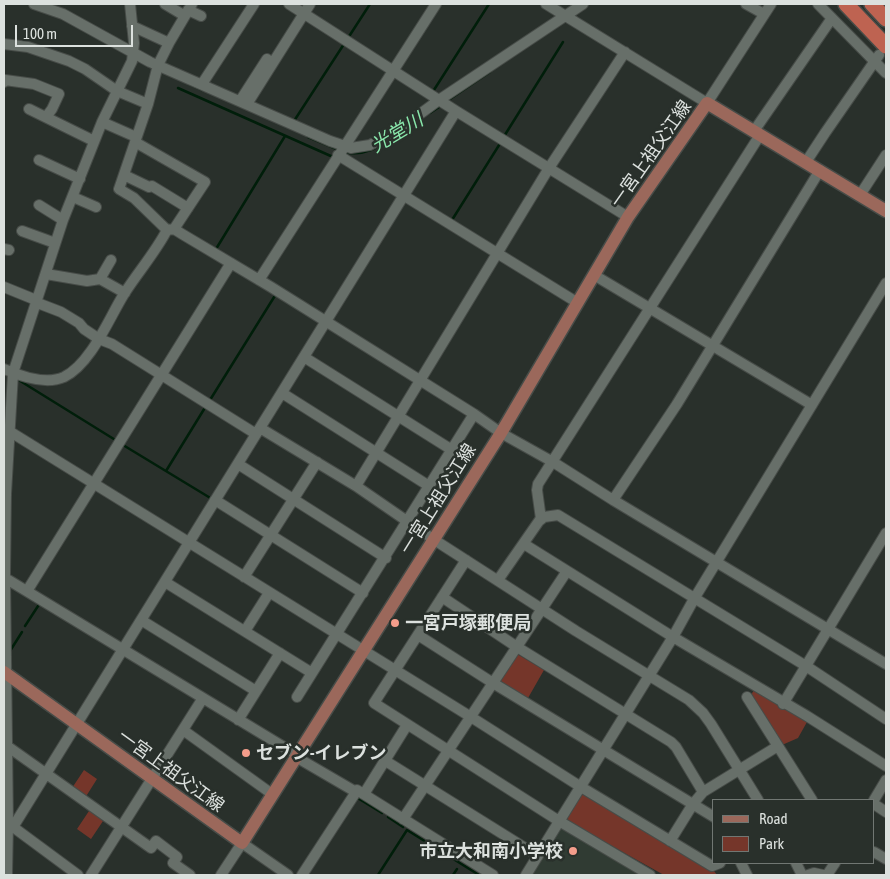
<!DOCTYPE html>
<html>
<head>
<meta charset="utf-8">
<style>
  body { margin:0 }
  #map { position:relative; width:890px; height:879px; overflow:hidden; background:#29302b; font-family:"Asap Condensed",sans-serif }
  canvas { display:block }
  .frame { position:absolute; inset:0; border:5px solid #dce1de; pointer-events:none }
  .legend { position:absolute; left:712px; top:799px; width:162px; height:65px; box-sizing:border-box; background:#29302b; border:1px solid #717773; margin:0; padding:6px 9px; list-style:none; font-size:15px; color:#dce1de }
  .legend li { display:flex; align-items:center; gap:10px; height:25px }
  .legend b { width:25px; border:1px solid #717773 }
  .scale { position:absolute; left:15px; top:25px; width:118px; height:22px; box-sizing:border-box; border:2px solid #dce1de; border-top:0; padding-left:6px; font-size:15px; line-height:18px; white-space:nowrap; color:#dce1de; -webkit-text-stroke:4px #29302b; paint-order:stroke }
</style>
</head>
<body>
<div id="map">
<canvas width="890" height="879"></canvas>
<div class="frame"></div>
<ul class="legend">
<li><b style="height:6px;background:#9b685b"></b>Road</li>
<li><b style="height:14px;background:#75362a"></b>Park</li>
</ul>
<div class="scale">100 m</div>
</div>
<script>
const g = document.querySelector('canvas').getContext('2d');
g.lineJoin = 'round';
function fill(path, color) { g.fillStyle = color; g.fill(path, 'evenodd'); }
function stroke(path, color, width, dash) { g.strokeStyle = color; g.lineWidth = width; g.lineCap = dash ? 'butt' : 'round'; g.setLineDash(dash || []); g.stroke(path); }
function label(font, color, halo, rows, align = 'center') {
  g.font = font + ' "Asap Condensed","Noto Sans JP",sans-serif'; g.lineWidth = 5; g.setLineDash([]); g.textBaseline = 'middle'; g.strokeStyle = halo; g.fillStyle = color; for (const [text, x, y, turn = 0] of rows) {
    g.save(); g.translate(x, y); g.rotate((+turn || 0) * Math.PI / 180); g.textAlign = isNaN(turn) ? turn : align; if (halo) g.strokeText(text, 0, 0); g.fillText(text, 0, 0); g.restore();
  }
}
const built = new Path2D(`
  M560,827L642,875H530Z`);
const green = new Path2D(`
  M517,654L544,670L528,698L500,681Z
  M754,690L807,722L798,738L782,745L751,695Z
  M84,770L97,779L85,798L72,788Z
  M583,792L714,871L717,875H664L565,820Z
  M91,808L105,818L91,839L77,829Z`);
const stream = new Path2D(`
  M348,38L370,4
  M189,84L202,90
  M178,88L333,157
  M432,93L489,4
  M447,101L490,72
  M430,113L442,105
  M294,121L344,44
  M308,137L339,150
  M503,138L563,42
  M344,152C364,157 379,147 394,137
  M452,220L501,142
  M216,249L285,136
  M17,379L117,441
  M210,400L276,294L277,295
  M123,445L212,499
  M166,471L206,406
  M25,626L40,603
  M10,651L22,632
  M356,797L382,813
  M388,817L403,827
  M378,875L407,830L479,875
  M453,875L457,869`);
const minor = new Path2D(`
  M34,4L63,14L150,62L330,141L351,148L370,145L405,125L439,100L583,4
  M165,4L185,16
  M192,4L169,43L158,65L148,104L119,189L134,198L167,230L174,229L182,234L271,287L474,414L501,433L553,462L613,500L886,664
  M289,4L456,111L628,217
  M546,4L707,103L771,4
  M746,4L764,14
  M818,4L886,73
  M188,10L201,16
  M132,26L169,43
  M4,44L28,47L69,61L85,69L117,91L148,104
  M4,82L5,80L34,84L59,94L52,109L46,117
  M202,84L254,4
  M240,101L267,59
  M247,104L310,4
  M29,109L94,141
  M102,122L136,137
  M754,131L832,18
  M135,142L205,182L174,229
  M338,155L578,303
  M39,160L80,179
  M806,162L825,133L879,55
  M124,175L149,187L152,186L188,208
  M860,195L886,155
  M73,197L96,207
  M39,205L63,220
  M22,231L55,243
  M4,249L9,250
  M46,274L87,281L100,279L125,293
  M594,275L812,405
  M100,279L111,260
  M259,280L436,4
  M4,287L36,300
  M35,302L61,312L79,323L84,329L99,339L112,344L256,434
  M304,357L452,450
  M4,369C20,376 46,385 64,377C91,364 109,318 124,294C138,272 155,253 167,230
  M282,393L429,486
  M260,428L356,486L433,539L576,631L689,700L703,713L711,724L758,800
  M9,431L471,717L581,787L712,866L720,863
  M238,464L386,558
  M356,486L549,168L625,52
  M215,500L363,593
  M613,500L677,404L820,170
  M541,519L537,490L538,484L760,135
  M524,544L673,637L807,716L886,766
  M466,560L374,703L559,821L650,875
  M244,577L317,462
  M5,578L297,755
  M498,580L539,521L544,517L558,515L806,666L886,719
  M165,582L312,673
  M27,591L231,263
  M442,597L517,647L671,742L676,747L703,792
  M141,620L256,691
  M245,631L269,593
  M418,635L493,683L714,817
  M297,697L474,414
  M747,697L812,800
  M783,704L886,533
  M238,720L280,653
  M183,730L272,794
  M7,746L151,848L156,841L177,857L173,863L190,875
  M296,757L356,792L357,790L493,875
  M384,760L538,856
  M364,794L407,725
  M874,800L886,780
  M874,804L886,812
  M403,819L567,571
  M9,824L78,875
  M13,827L456,111
  M670,841L693,804L703,792L778,746
  M874,852L886,859
  M741,863L747,875
  M796,863L802,875
  M7,875L8,824L5,575L6,494L13,373L63,220L102,122L132,61L134,43L130,4
  M91,875L203,698
  M221,875L242,843L288,875
  M302,875L356,792
  M526,875L673,637L694,599L886,283
  M808,875L814,873L823,875
  M827,875L835,863`);
const major = new Path2D(`
  M4,672L242,843L501,433L628,217L707,103L886,211`);
const highway = new Path2D(`
  M846,4L886,46
  M872,4L886,19`);
const markers = [
  [395,623,5,"#f49d8b"],
  [246,753,5,"#f49d8b"],
  [573,851,5,"#f49d8b"]
];
const streetNames = [
  ["一宮上祖父江線",651,154,-55],
  ["一宮上祖父江線",438,499,-58],
  ["一宮上祖父江線",171,771,36]
];
const poiNames = [
  ["一宮戸塚郵便局",405,623],
  ["セブン-イレブン",256,753],
  ["市立大和南小学校",563,851,"right"]
];
const waterNames = [
  ["光堂川",397,133,-31]
];
fill(built, '#303b33');
fill(green, '#75362a');
stroke(stream, '#001e0a', 2.5);
stroke(minor, '#474c48', 12);
stroke(major, '#474c48', 15);
stroke(highway, '#474c48', 18);
stroke(minor, '#676f69', 10);
stroke(major, '#9b685b', 12);
stroke(highway, '#be6351', 15);
for (const [x, y, r, color] of markers) { const dot = new Path2D(); dot.arc(x, y, r, 0, 2 * Math.PI); g.fillStyle = color; g.fill(dot); stroke(dot, '#29302b', 2); }
label('18px', '#dce1de', '#29302b', streetNames);
label('bold 18px', '#dce1de', '#29302b', poiNames, 'left');
label('italic 19px', '#8ae8ac', '#29302b', waterNames);
</script>
</body>
</html>
